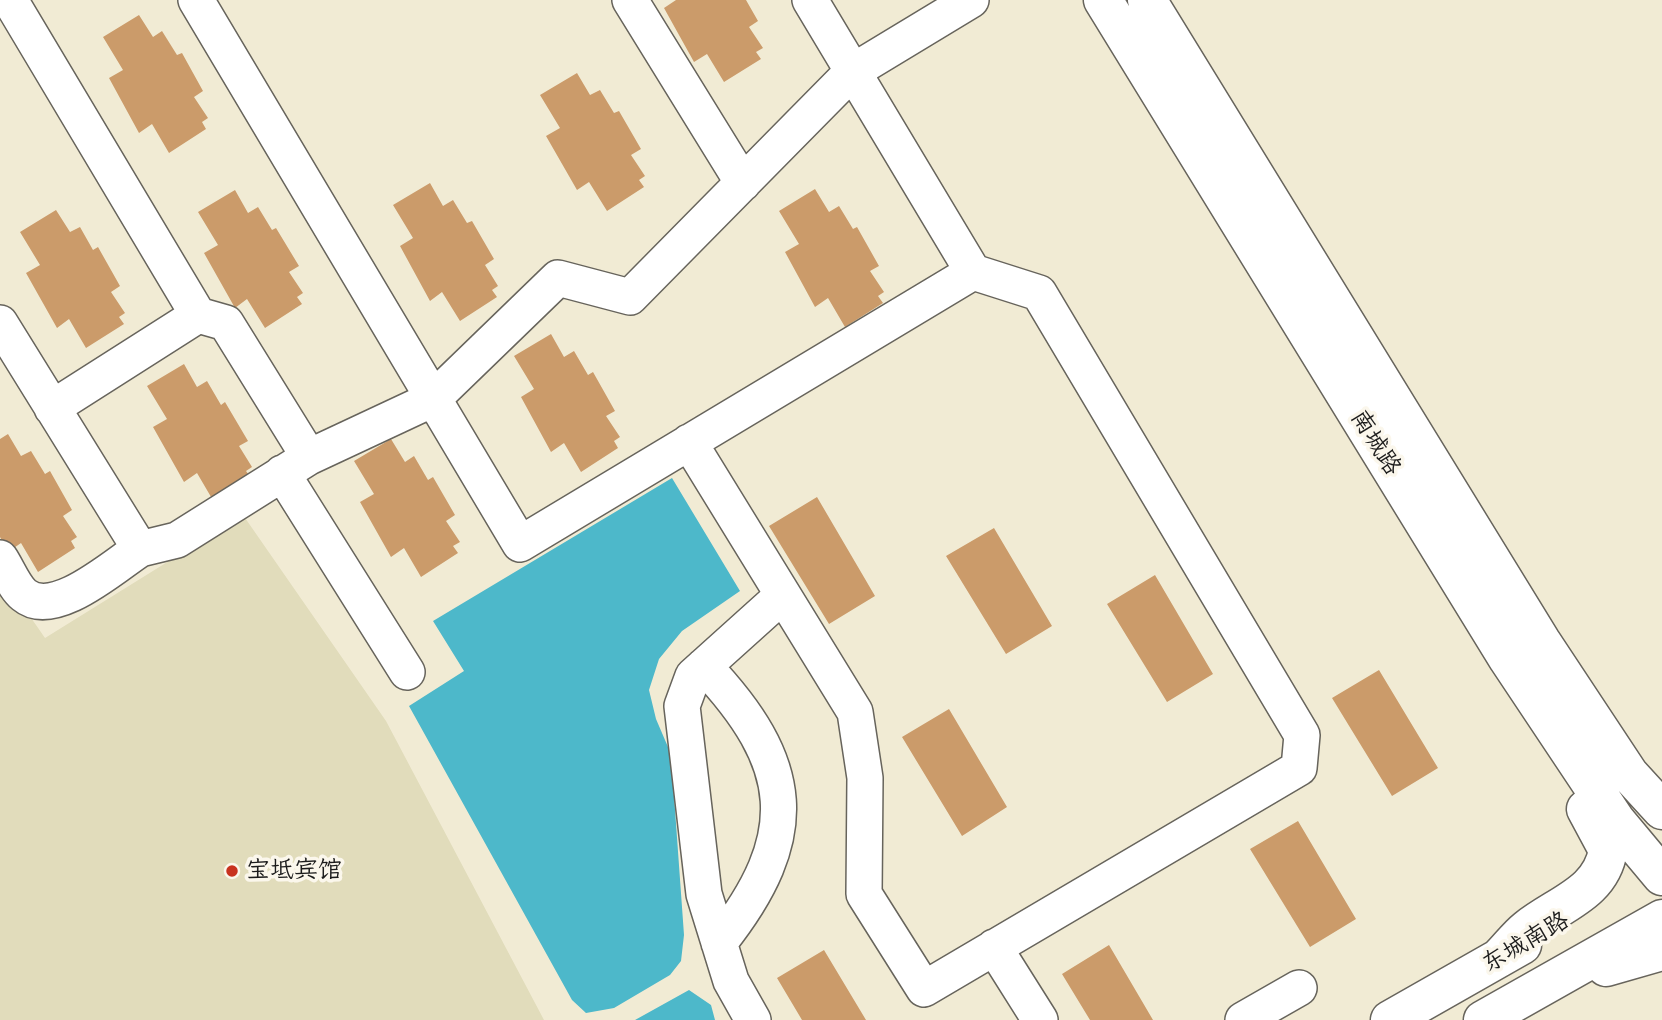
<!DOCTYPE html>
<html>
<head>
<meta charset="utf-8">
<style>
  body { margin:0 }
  canvas { display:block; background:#f1ebd4 }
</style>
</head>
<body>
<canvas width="1662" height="1020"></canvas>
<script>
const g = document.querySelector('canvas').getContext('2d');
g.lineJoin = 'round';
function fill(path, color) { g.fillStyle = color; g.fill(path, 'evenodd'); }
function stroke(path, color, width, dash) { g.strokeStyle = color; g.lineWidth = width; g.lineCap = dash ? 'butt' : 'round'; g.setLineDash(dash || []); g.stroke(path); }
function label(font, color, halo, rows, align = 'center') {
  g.font = font + ' Sriracha,"LXGW WenKai TC",sans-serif'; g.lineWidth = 7; g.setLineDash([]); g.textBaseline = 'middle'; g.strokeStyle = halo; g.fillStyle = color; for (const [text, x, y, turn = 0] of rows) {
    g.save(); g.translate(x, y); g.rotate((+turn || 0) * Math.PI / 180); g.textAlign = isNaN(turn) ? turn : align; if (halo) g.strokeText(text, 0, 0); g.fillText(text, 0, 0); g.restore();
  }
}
const built = new Path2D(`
  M243,515L386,721L544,1020H0V573L45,638Z`);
const water = new Path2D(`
  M672,478L740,591L682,631L659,659L649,690L656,719L671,754L684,935L681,961L670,975L614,1008L586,1013L572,1000L409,706L464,671L433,621Z
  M689,990L711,1005L715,1020H635Z`);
const building = new Path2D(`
  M676,0H746L758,21L749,27L763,48L756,52L761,59L724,82L707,54L694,62L664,8Z
  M139,15L153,37L162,31L177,55L182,53L203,91L194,97L208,118L202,122L206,129L169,153L152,124L139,133L109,78L123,70L103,37Z
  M577,73L590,95L600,90L614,113L619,111L641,149L631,155L645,176L639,180L644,187L607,211L589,182L577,190L546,136L560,128L540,95Z
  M430,183L443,206L453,200L467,223L472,221L494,259L485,265L498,286L492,290L497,297L460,321L442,292L430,301L400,246L413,238L393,205Z
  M815,189L829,212L839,206L853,229L857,227L879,266L870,271L884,292L878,296L883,303L845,327L828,298L815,307L785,252L799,244L779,211Z
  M235,190L248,213L258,207L272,230L276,228L299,266L289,272L303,293L297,297L302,304L265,328L247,299L235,308L204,253L218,245L198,212Z
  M56,210L70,232L80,227L93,250L98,247L120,286L111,292L125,313L119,317L124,324L86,348L69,319L57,328L26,273L40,265L20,232Z
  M551,334L564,357L574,351L588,375L593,372L615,411L606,416L620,437L614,441L618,448L581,472L564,443L551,452L521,397L534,389L514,356Z
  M184,364L197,387L207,381L221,405L225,402L248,441L239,446L252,467L246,471L251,478L214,502L197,473L184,482L153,427L167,419L147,386Z
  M8,434L21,456L31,451L45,474L50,471L72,510L63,516L77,537L71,541L75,548L38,572L21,543L8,552L0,537V439Z
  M391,439L405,462L414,456L428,480L433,477L455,515L446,521L460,542L453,546L458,553L421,577L404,548L391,557L360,502L374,494L354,461Z
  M817,497L875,596L829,624L769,526Z
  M994,528L1052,626L1006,654L946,556Z
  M1155,575L1213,674L1167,702L1107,604Z
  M1379,670L1438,768L1392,796L1332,698Z
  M949,709L1007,807L962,836L902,737Z
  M1298,821L1356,919L1310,947L1250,849Z
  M1109,945L1153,1020H1090L1062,974Z
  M824,950L866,1020H802L777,978Z`);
const minor = new Path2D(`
  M196,0L520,544L973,272L810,0
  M630,0L743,183
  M0,323L140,549L177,540L309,457L226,323L198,315L10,0
  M52,408L198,315
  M689,442L855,712L865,778L864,894L924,989L1299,768L1302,735L1039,293L973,272
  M309,457L433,399L558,278L630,297L852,72L971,0
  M282,473L407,672
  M0,558C7,568 14,587 24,595C54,620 114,566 140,549
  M704,666C796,763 805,835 719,943
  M994,947L1040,1020
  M753,1020L731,981L704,894L682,706L693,676L783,595
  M1243,1020L1299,988`);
const major = new Path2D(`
  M1103,0L1508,659L1616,821L1662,876
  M1147,0L1541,641L1629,774L1662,810
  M1500,957C1509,948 1517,937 1527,929C1558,904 1601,894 1608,850L1586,809
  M1606,967L1662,951
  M1390,1020L1522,945
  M1483,1020L1662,919`);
const markers = [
  [232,871,7,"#c8321e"]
];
const streetNames = [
  ["南城路",1375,443,58],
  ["东城南路",1526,943,-30]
];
const poiNames = [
  ["宝坻宾馆",246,871]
];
fill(built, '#e1dcbb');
fill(water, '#4db8ca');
fill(building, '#cb9b6a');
stroke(minor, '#67645c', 38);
stroke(major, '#67645c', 41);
stroke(minor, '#fff', 35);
stroke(major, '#fff', 38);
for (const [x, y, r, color] of markers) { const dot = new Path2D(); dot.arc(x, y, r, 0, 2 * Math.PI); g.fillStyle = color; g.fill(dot); stroke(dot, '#fbf7ec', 2.5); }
label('24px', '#1c1c1c', '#fbf7ec', streetNames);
label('24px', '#1c1c1c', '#fbf7ec', poiNames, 'left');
</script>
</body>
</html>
